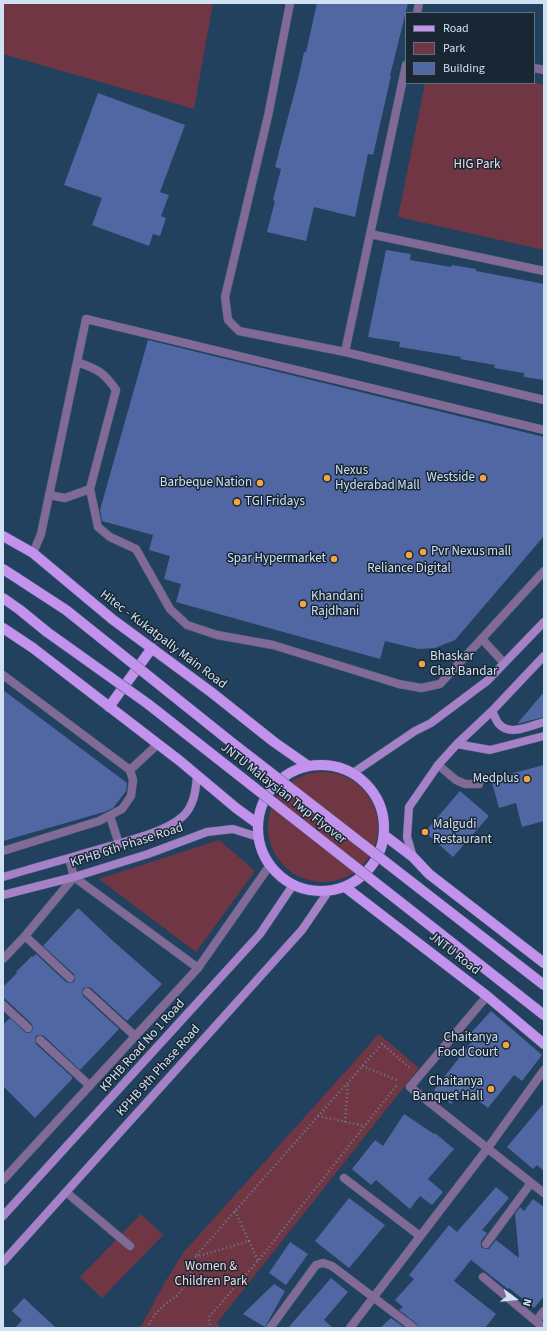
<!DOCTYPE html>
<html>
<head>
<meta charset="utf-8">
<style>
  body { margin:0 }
  #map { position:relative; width:547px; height:1331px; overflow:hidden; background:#22415e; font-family:"Source Sans 3",sans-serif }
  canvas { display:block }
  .frame { position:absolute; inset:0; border:4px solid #cfe1f2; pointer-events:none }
  .legend { position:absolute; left:405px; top:12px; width:130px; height:72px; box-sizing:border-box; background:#192734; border:1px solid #627180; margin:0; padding:5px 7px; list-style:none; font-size:12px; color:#cfe1f2 }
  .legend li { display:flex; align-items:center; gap:8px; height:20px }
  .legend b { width:20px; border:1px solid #627180 }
  .north { position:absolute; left:495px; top:1279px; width:40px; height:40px; -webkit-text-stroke:3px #192734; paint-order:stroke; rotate:106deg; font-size:11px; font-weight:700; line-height:16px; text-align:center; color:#cfe1f2 }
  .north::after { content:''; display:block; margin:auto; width:14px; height:18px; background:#cfe1f2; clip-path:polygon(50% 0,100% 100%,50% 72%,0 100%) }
</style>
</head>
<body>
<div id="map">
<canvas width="547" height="1331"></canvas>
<div class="frame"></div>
<ul class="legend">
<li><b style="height:5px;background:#c292ec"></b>Road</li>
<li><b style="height:11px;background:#713643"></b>Park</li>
<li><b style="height:11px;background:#5167a3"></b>Building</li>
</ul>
<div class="north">N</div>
</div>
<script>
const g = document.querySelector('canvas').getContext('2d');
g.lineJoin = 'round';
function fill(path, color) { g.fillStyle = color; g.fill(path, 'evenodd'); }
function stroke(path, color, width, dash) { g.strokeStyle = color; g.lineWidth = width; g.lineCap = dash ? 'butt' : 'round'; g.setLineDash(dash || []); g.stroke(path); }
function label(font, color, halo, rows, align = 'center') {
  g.font = font + ' "Source Sans 3",sans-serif'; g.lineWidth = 3; g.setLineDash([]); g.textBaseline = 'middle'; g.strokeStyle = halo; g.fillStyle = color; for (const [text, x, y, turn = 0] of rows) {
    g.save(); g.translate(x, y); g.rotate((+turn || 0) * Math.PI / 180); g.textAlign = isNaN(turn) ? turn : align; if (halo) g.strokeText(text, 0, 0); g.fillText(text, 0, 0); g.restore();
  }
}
const green = new Path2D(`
  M3,3H213L194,109L3,54Z
  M534,82L544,85V250L398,217L425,83Z
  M268 827a55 55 0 1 1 110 0a55 55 0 1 1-110 0Z
  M219,840L255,871L196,952L99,879Z
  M379,1034L419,1068L217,1323L220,1328H140L165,1282L183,1253Z
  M141,1214L163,1235L102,1298L80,1277Z`);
const building = new Path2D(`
  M317,3H408L390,76H391L373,155L368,154L355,217L314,207L306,241L267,232L275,201L273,200L281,169L275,167L299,75L304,52H306Z
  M98,93L185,125L160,192L169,195L161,216L166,218L160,236L153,234L149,246L92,225L102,198L64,185Z
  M386,250L411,254L410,260L451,267L452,265L476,269V271L544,284V380L524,377V373L494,368L495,365L460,359L461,357L399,347L400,342L368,337Z
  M148,340L544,437V536L455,640L435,648L418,649L385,641L380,659L176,602L181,584L164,579L170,556L149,550L153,535L102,521L100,510Z
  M3,690L127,783L126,791L113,808L104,812L3,841Z
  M544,692V717L517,724Z
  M544,765V821L522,827L516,803L499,808L491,779Z
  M460,791L489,816L453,857L425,832Z
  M78,908L113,941L162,984L127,1021L91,988L88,987L83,988L82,991L83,996L119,1029L80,1070L44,1036L41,1035L36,1036L35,1039L36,1044L72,1077V1079L35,1118L3,1086V1025L10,1018L26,1033H30L33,1029L32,1024L3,997V987L17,973L16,972L32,956L33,957L36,954L66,982L69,983L74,982L75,979L74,974L43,946Z
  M491,1011L542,1055L522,1081L514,1075L488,1108L463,1089L451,1104L434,1090L474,1039L469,1035Z
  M544,1103V1171L537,1165L533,1169L507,1147Z
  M404,1114L434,1134L435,1133L454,1149L428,1179L443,1192L432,1205L420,1196L410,1209L376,1180L371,1185L352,1169L375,1140L383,1146Z
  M496,1187L509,1198L482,1230L487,1233L481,1241V1247L485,1249H489L496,1240L519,1258L515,1214L520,1207L524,1211L533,1199L544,1207V1296L534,1308L509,1288L508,1289L471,1260L454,1281L496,1314L485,1328H419L417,1324L399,1310L403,1307L395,1300L414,1279L409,1275L449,1225L457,1232Z
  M349,1198L385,1225L349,1268L315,1241Z
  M290,1242L308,1254L286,1285L269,1273Z
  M331,1278L348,1292L324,1320L333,1328H288Z
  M274,1284L285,1291L265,1327L243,1314Z
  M24,1298L56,1328H15L22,1320L12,1311Z
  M391,1318L405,1328H380Z`);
const path = new Path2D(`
  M362,1066L399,1081
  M318,1116L364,1126
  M345,1122L348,1082
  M235,1211L249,1241L195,1257C257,1186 319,1115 382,1044L410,1068
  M249,1241L258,1261
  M147,1328L156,1313L167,1303L178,1295L187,1282L195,1257
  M212,1328L210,1325L209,1317L258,1261L397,1085`);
const lane = new Path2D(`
  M77,362C97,369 104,372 116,390L90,489L98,527L110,537L136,549L170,609L187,625L217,635L273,645L399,684L421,688L440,684L544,571
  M49,495L65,498L90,489
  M33,553L41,534L86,319L544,430
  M482,639L504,663`);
const street = new Path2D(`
  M290,3L268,116L225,297L228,320L239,331L345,352L544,400
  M417,13L419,3
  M534,68L544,70
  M370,234L544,271
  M345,352L406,65
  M3,675L130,770L133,780L131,796L122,809L99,821L3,851
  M438,765L456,780L465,784H479
  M130,770L158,744
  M110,816L119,844
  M69,858L74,877L198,968
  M25,936L70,978
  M3,959L25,936L74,877
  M87,992L135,1036
  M487,996L410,1087L544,1193
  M3,1005L28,1028
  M40,1040L90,1086
  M344,1178L420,1236
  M3,1180L198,968L270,865
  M66,1192L130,1246
  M486,1244L531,1183
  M483,1277L544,1328
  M536,1321L544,1311
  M270,1328L316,1265L323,1263L332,1266L414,1328
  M350,1328L487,1149L544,1070`);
const secondary = new Path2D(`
  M492,711C494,715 496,720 498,723C509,737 530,726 544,722
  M457,744L490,750L544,736
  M353,773L415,731L431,723L487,681L544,622
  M413,857L407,837L409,807L438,765L457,744L492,711L544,656
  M3,877C36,867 70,858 103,848C124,842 166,832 182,817C194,807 196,790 197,775
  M3,895L74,877L148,854L207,832L233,829L258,837
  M3,1216L260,934L293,885
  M3,1262L302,930L328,892`);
const primary = new Path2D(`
  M3,536L33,553L112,619L211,692L274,742L307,765
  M3,628L33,648L180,761L236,808L258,824
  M109,707L152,648
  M258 828a63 63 0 1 1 126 0a63 63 0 1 1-126 0Z
  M384,835L413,857L429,874L544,963
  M345,887L487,996L544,1044`);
const primaryBridge = new Path2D(`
  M3,569L66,610L231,742L544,985
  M3,598L20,610L47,632L148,704L544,1015`);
const markers = [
  [327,478,4,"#f3a443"],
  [483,478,4,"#f3a443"],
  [260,483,4,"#f3a443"],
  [237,502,4,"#f3a443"],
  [423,552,4,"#f3a443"],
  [409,555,4,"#f3a443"],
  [334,559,4,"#f3a443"],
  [303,604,4,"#f3a443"],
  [422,664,4,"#f3a443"],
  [527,779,4,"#f3a443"],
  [425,832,4,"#f3a443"],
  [506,1045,4,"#f3a443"],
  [491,1089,4,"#f3a443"]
];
const parkNames = [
  ["HIG Park",477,165],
  ["Women &",211,1267],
  ["Children Park",211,1282]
];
const poiNames = [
  ["Nexus",335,471],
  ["Hyderabad Mall",335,486],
  ["Westside",475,478,"right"],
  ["Barbeque Nation",252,483,"right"],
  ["TGI Fridays",245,502],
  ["Pvr Nexus mall",431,552],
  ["Spar Hypermarket",326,559,"right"],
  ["Reliance Digital",409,569,"center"],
  ["Khandani",311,597],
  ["Rajdhani",311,612],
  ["Bhaskar",430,657],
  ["Chat Bandar",430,672],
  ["Medplus",519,779,"right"],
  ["Malgudi",433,825],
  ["Restaurant",433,840],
  ["Chaitanya",498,1038,"right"],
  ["Food Court",498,1053,"right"],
  ["Chaitanya",483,1082,"right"],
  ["Banquet Hall",483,1097,"right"]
];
const streetNames = [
  ["Hitec - Kukatpally Main Road",163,640,37],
  ["JNTU Malaysian Twp Flyover",283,794,38],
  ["KPHB 6th Phase Road",127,846,-18],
  ["JNTU Road",454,954,38],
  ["KPHB Road No 1 Road",143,1046,-48],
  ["KPHB 9th Phase Road",159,1071,-48]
];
fill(green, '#713643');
fill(building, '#5167a3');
stroke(lane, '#415e79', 9);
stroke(street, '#415e79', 9);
stroke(secondary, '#415e79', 9);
stroke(primary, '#415e79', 11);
stroke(path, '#668098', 2.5, [1, 3]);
stroke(lane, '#816a96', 8);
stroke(street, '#816a96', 8);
stroke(secondary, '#a681c7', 8);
stroke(primary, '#c292ec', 10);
stroke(primaryBridge, '#415e79', 11, []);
stroke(primaryBridge, '#c292ec', 10);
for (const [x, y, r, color] of markers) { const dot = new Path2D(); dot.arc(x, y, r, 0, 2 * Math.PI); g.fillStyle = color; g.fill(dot); stroke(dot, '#192734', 1.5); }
label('13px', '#f3dcdf', '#192734', parkNames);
label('13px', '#cfe1f2', '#192734', poiNames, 'left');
label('13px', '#cfe1f2', '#192734', streetNames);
</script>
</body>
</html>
